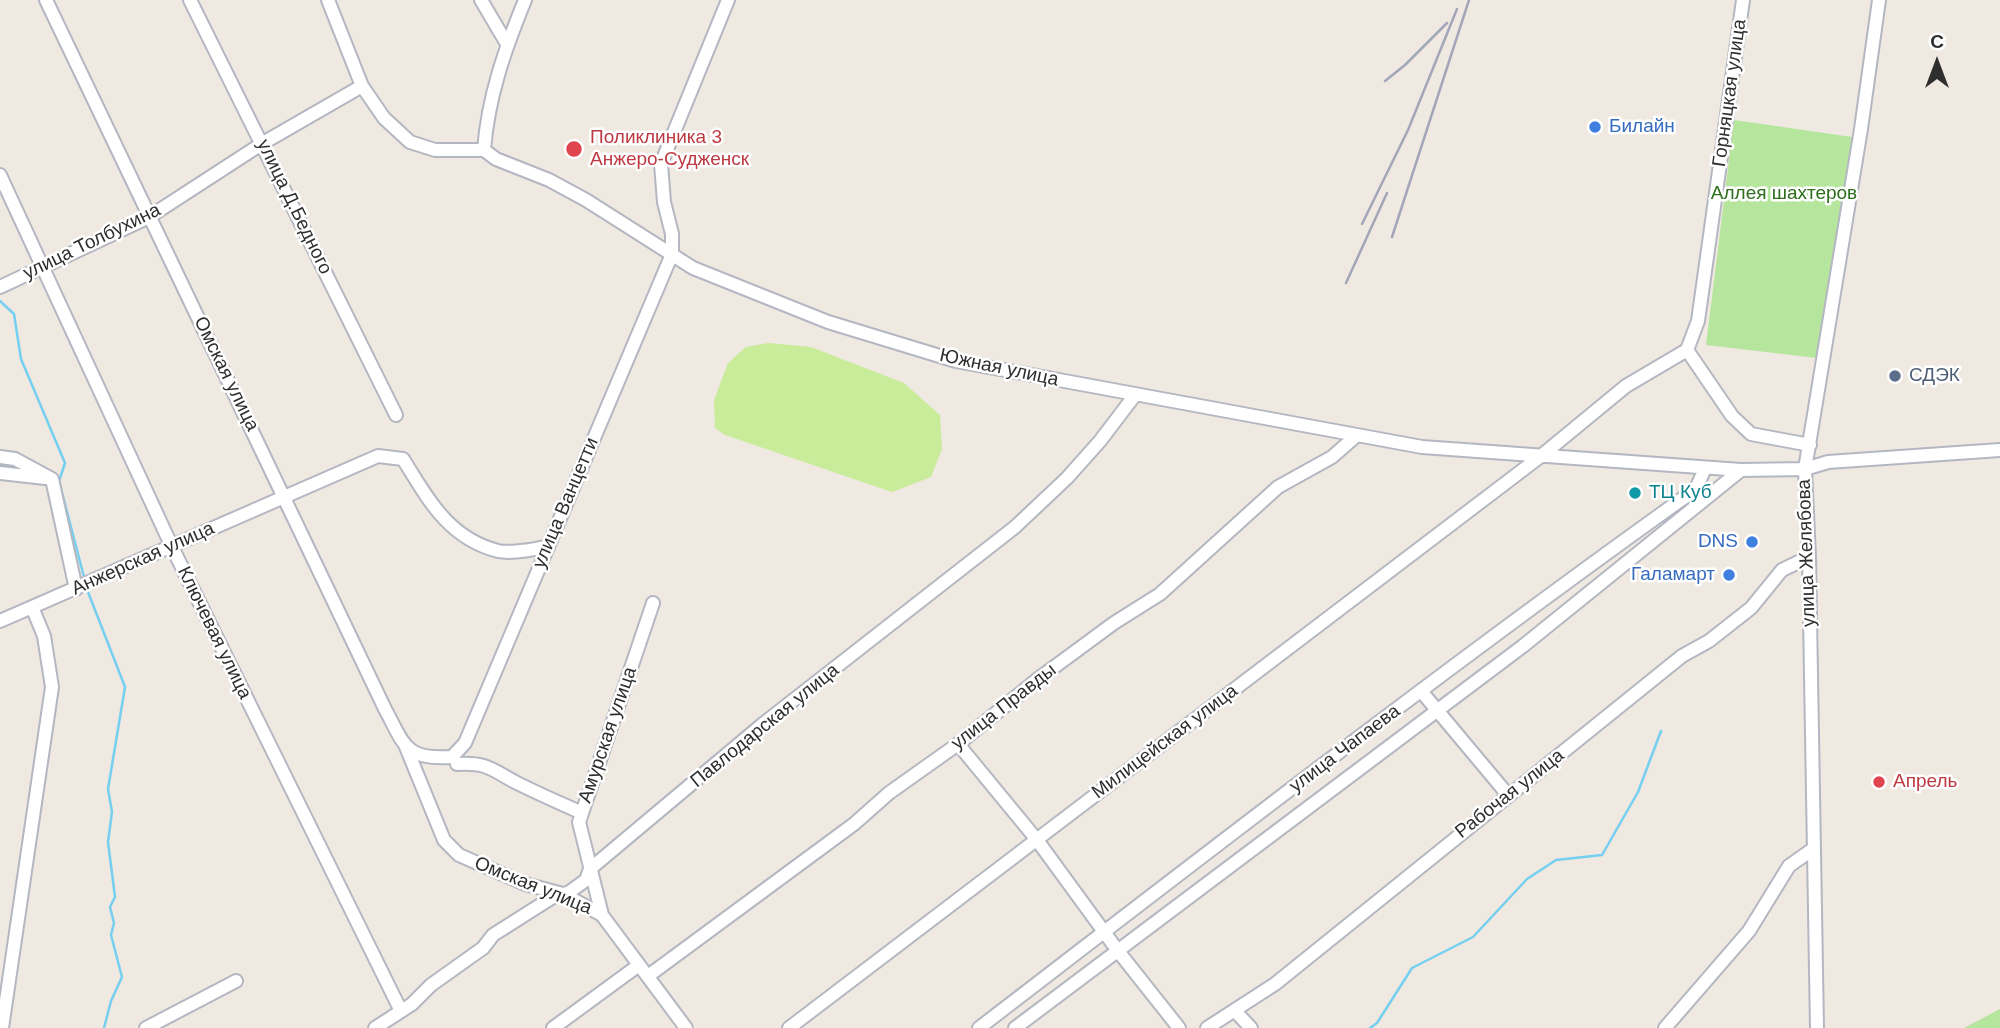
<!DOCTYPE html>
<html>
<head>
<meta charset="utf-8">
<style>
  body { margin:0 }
  #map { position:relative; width:2000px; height:1028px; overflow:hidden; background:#efe9e1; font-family:Arial,sans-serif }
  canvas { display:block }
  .north { position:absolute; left:1902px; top:28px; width:70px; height:70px; -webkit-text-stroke:5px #fff; paint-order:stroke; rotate:0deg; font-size:19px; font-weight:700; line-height:28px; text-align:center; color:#2e2e2e }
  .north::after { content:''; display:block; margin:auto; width:24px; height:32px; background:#2e2e2e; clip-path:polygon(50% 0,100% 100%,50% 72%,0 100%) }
</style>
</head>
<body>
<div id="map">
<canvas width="2000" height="1028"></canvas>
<div class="north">С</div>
</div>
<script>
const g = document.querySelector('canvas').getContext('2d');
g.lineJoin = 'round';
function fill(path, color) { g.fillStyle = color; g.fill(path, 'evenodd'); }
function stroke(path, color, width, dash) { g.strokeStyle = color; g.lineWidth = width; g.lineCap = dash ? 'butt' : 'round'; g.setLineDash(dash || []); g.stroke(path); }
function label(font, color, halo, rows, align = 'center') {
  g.font = font + ' Arial,sans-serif'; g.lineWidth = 5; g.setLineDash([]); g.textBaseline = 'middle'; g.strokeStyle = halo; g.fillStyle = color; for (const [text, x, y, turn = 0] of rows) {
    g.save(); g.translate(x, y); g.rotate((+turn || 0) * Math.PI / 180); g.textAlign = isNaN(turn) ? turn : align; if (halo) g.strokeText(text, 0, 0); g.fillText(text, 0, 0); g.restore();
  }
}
const green = new Path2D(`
  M1734,120L1852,137L1817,358L1706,345Z
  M2000,1009V1028H1964Z`);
const pitch = new Path2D(`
  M769,343L811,347L904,383L940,415L942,449L931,477L892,492L725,435L715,428L714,400L728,363L746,347Z`);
const stream = new Path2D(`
  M0,301L14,314L21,359L65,463L59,481L84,577
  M88,592L125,687L108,789L112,812L108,842L115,897L110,907L114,923L111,935L122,977L111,1001L104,1028
  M1370,1028L1377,1023L1412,968L1473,937L1527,879L1556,860L1602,855L1638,792L1661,731`);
const minor = new Path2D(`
  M46,0L385,709C405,746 405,760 452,757L465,743L672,254V234L664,202L661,164L728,0
  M190,0L396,415
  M328,0L362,86L384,118L410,142L435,150H484
  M481,0L507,44
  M525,0C505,49 488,97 484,150L496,159L549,180L586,200L693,268L828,322L956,361L1422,447L1741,470L1805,469L1828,462L2000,450
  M0,175L172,547L401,1011
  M0,287L149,217L263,143L362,86
  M1687,350L1698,321L1743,0
  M1687,350L1732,416L1751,434L1810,445
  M0,457L15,459L52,479
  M0,473L45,478
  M52,479L76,589
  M653,603L579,822L602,915L686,1028
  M0,621L378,456L403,459C428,499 448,538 498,551C512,554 533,549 547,547
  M1421,691L1508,795
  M958,744L1037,840L1118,951L1179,1028
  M406,747L444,840L459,855L525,884L563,894L602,915
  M457,764C488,762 492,770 517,783C539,794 560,803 582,813
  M648,976L854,824L889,793L958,744L1038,679L1114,623L1160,594L1278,487L1332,457L1356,436
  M1235,1011L1251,1028
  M2,1028L52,687L44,636L32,607
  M146,1028L236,981
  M375,1028L412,1004L431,985L483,948L493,935L556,895L568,893L586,880L590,869L763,724L1015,527L1067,478L1100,441L1135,395
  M553,1028L639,965
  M789,1028L1541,456L1626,386L1687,350
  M979,1028C1216,846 1452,663 1696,489L1705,468
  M1015,1028L1523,646L1741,470
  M1207,1028L1275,984L1682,656L1709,641L1751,608L1782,570L1809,557
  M1665,1028L1749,931L1789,866L1813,849
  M1817,1028L1809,557L1805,469L1861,129L1879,0`);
const rail = new Path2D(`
  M1385,81L1405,65L1447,23
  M1362,224L1408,130L1457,9
  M1392,237L1469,0
  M1346,283L1387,193`);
const markers = [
  [1595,127,7,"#3f7fe0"],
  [574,149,9,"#e0444e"],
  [1895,376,7,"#5c6f8a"],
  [1635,493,7,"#0f9aa8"],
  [1752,542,7,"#3f7fe0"],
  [1729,575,7,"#3f7fe0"],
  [1879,782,7,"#e0444e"]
];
const streetNames = [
  ["Горняцкая улица",1730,93,-82],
  ["улица Д.Бедного",294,207,64],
  ["улица Толбухина",92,242,-26],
  ["Южная улица",999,368,12],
  ["Омская улица",226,374,64],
  ["улица Ванцетти",566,503,-67],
  ["улица Желябова",1807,553,-92],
  ["Анжерская улица",143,559,-24],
  ["Ключевая улица",214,633,64],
  ["улица Правды",1004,707,-38],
  ["Павлодарская улица",765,726,-39],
  ["Амурская улица",608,735,-71],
  ["Милицейская улица",1165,742,-37],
  ["улица Чапаева",1345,749,-37],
  ["Рабочая улица",1510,794,-38],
  ["Омская улица",533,886,22]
];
const shopNames = [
  ["Билайн",1609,127,"left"],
  ["DNS",1738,542],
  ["Галамарт",1715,575]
];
const healthNames = [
  ["Поликлиника 3",590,138],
  ["Анжеро-Судженск",590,160],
  ["Апрель",1893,782]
];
const parkNames = [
  ["Аллея шахтеров",1784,194]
];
const serviceNames = [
  ["СДЭК",1909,376]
];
const cultureNames = [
  ["ТЦ Куб",1649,493]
];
fill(green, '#b6e59e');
fill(pitch, '#c9ec9a');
stroke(stream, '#75cff0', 2.5);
stroke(minor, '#b4b7c1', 16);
stroke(minor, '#fff', 12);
stroke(rail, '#a3a6b8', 2.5);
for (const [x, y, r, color] of markers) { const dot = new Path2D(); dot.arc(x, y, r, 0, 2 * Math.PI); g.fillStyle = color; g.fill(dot); stroke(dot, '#fff', 2.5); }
label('19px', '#2e2e2e', '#fff', streetNames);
label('19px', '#366cbe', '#fff', shopNames, 'right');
label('19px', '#be3a42', '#fff', healthNames, 'left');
label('19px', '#2c6e1b', '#fff', parkNames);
label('19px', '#4e5e75', '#fff', serviceNames, 'left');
label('19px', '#0d838f', '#fff', cultureNames, 'left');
</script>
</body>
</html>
